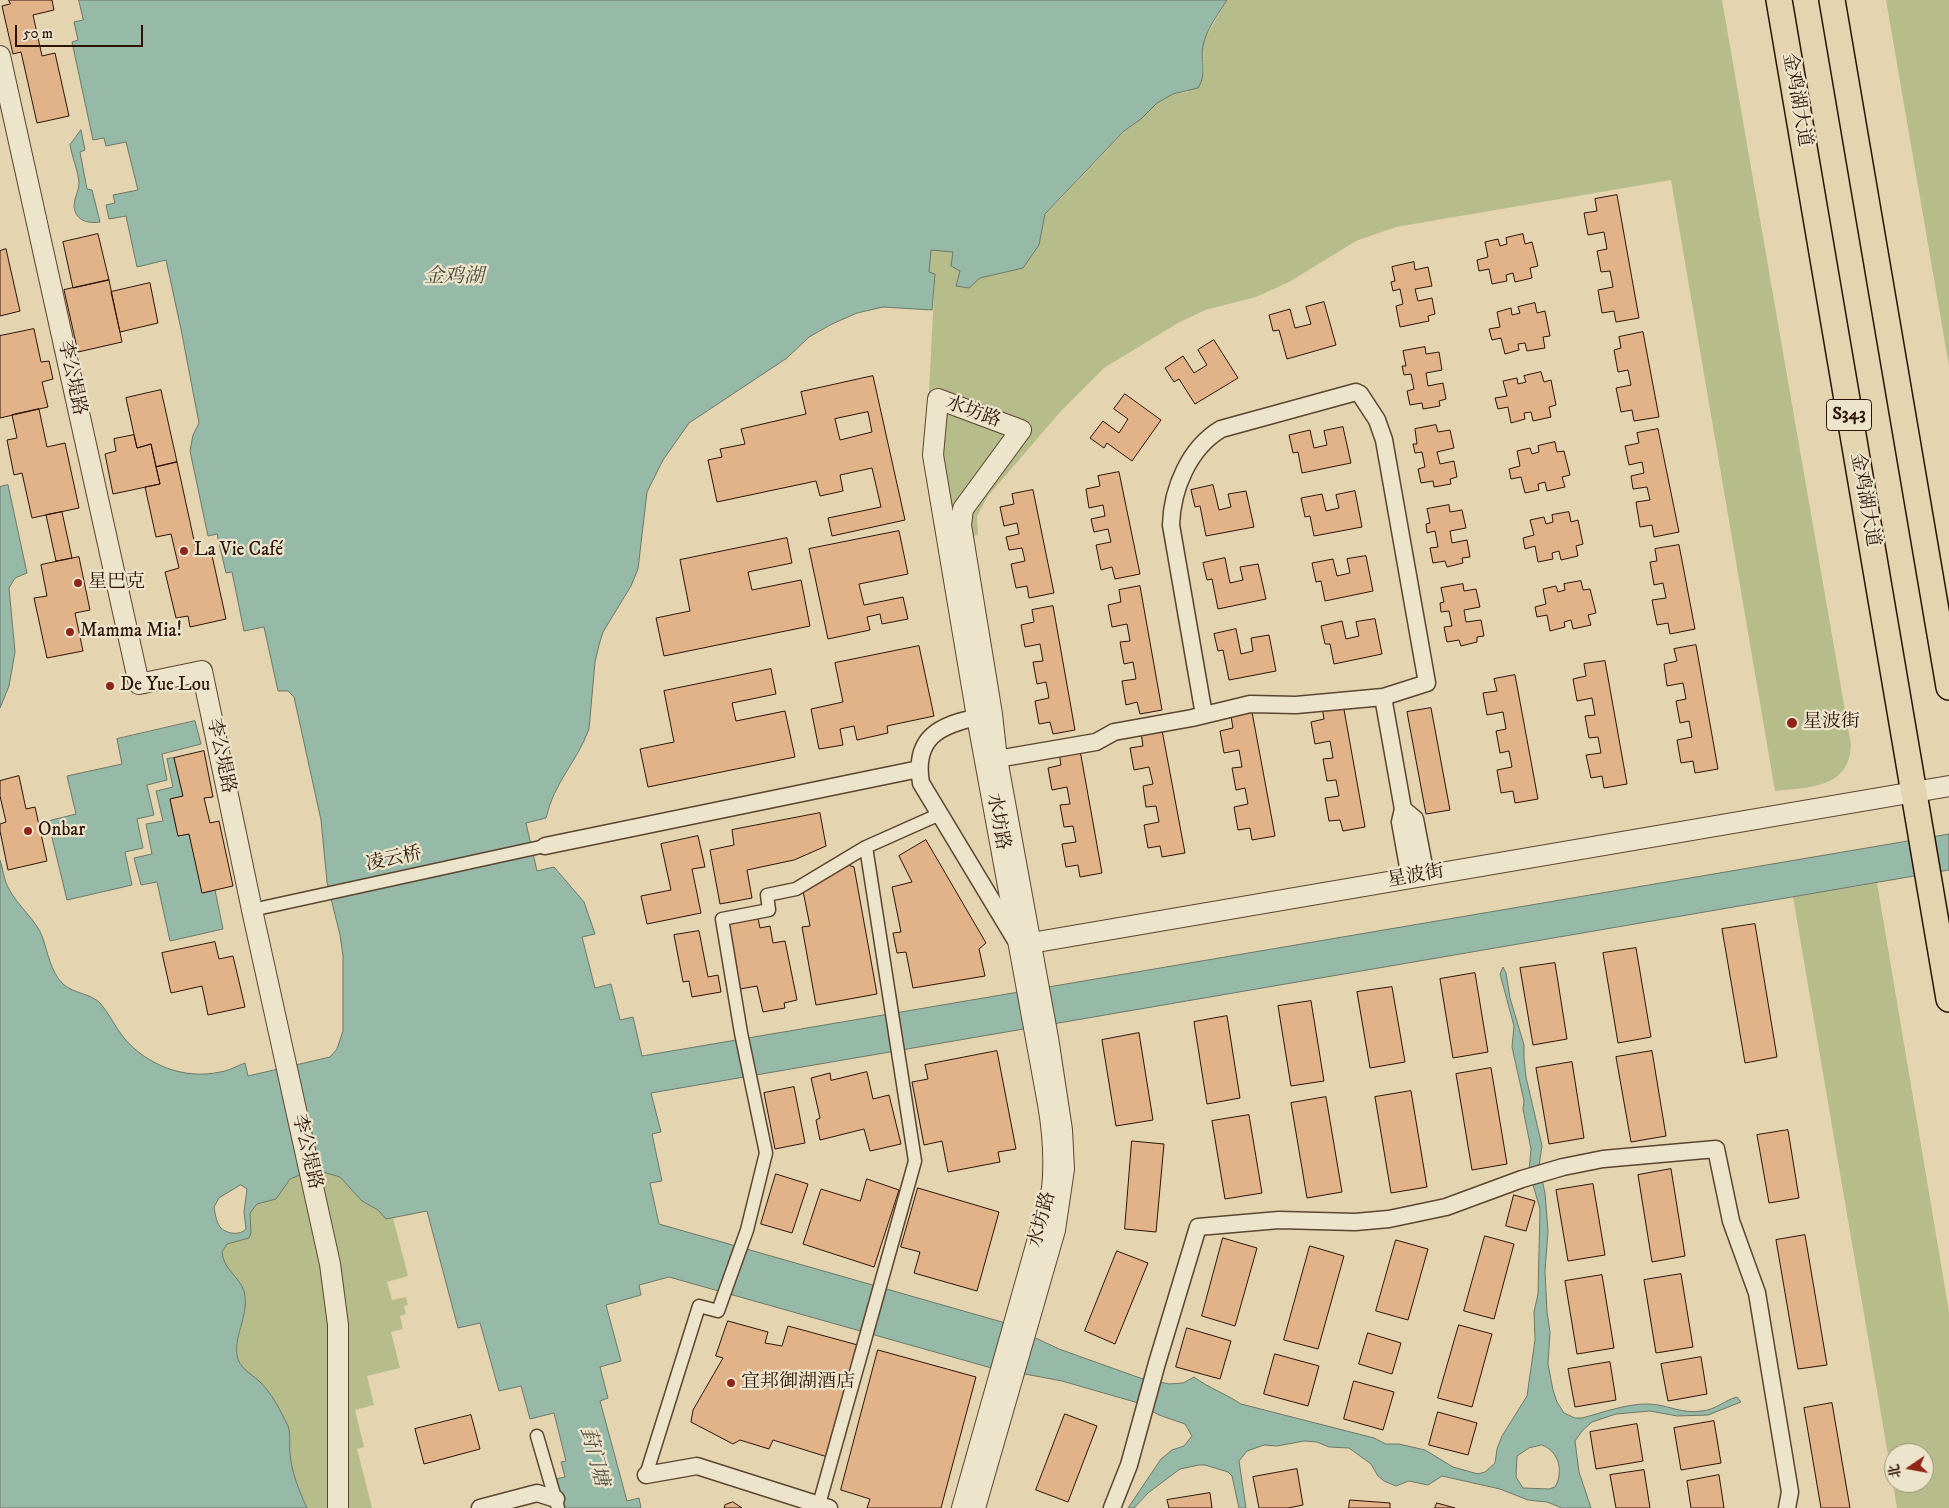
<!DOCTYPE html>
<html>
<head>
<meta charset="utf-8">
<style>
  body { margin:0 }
  #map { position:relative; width:1949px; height:1508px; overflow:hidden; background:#e4d5b0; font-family:"IM FELL DW Pica","Noto Serif SC",serif }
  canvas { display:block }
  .north { position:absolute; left:1884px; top:1443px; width:50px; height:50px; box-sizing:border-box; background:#ede4cc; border:1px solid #a0907d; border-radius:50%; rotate:258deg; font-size:14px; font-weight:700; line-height:20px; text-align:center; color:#2d1306 }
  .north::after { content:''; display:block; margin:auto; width:18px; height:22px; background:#8f2418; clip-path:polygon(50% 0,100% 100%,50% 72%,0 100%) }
  .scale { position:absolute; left:15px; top:25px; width:128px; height:22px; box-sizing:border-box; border:2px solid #2d1306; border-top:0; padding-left:6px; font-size:15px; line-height:18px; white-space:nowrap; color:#2d1306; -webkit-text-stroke:4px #ede4cc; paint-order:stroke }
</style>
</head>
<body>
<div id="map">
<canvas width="1949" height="1508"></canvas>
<div class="north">北</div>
<div class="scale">50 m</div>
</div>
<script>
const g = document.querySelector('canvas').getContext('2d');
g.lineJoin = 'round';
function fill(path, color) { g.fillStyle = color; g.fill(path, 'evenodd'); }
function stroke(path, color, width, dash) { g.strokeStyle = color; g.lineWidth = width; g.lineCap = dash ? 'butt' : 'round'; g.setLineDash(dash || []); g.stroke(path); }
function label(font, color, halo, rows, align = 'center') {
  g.font = font + ' "IM FELL DW Pica","Noto Serif SC",serif'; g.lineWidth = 4.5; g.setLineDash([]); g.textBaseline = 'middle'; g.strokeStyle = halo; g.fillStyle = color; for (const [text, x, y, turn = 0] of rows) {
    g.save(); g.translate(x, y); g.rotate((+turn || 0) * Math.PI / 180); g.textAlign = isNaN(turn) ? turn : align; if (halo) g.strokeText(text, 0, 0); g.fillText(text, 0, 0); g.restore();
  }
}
const green = new Path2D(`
  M1227,0H1722L1851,745C1849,789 1809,787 1775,791L1671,180L1396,227L1356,241L1289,282L1256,297L1205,310L1178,323L1104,368L1061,411L988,496L977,516L978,535L941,543L926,450L935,274L929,272L930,250L953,252L960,271L956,286L969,288L980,278L1023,268L1039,245L1045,215L1125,131L1141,119L1157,103L1173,94L1188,92L1204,72L1203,42Z
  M1886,0H1949V366Z
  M1877,883L1949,1312V1508H1897L1793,897ZM1894,1453H1924V1483H1894Z
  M323,1172L340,1177L362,1201L378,1210L386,1219L393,1218L408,1276L387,1282L392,1300L406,1297L408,1305L404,1306L406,1314L400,1316L403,1329L391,1332L400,1368L367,1376L374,1405L355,1410L364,1447L357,1449L372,1508H307C299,1491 292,1473 290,1454C289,1444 291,1435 288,1426C281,1412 274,1398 264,1386C257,1378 244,1373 240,1363C230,1344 249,1317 245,1295C241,1279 217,1263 223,1249C226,1239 241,1241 249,1238L250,1213L257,1204L276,1199L290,1179L305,1173Z`);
const water = new Path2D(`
  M79,0H1227C1220,11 1207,29 1204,42C1199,58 1208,73 1198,88L1173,94L1157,103L1141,119L1124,131L1045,214L1039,245L1023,268L980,278L969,288L956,286L960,271L951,266L953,252L931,250L929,272L935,274L932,310L883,307L857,313L832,324L809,337L787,358L689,423L663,460L647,492L638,569L631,586L603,632L599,645L595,662L589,729C577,762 554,782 546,818L526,823L537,871L554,867L584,902L595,934L582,937L595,988L611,984L620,1020L633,1017L642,1056L1949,834V870L651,1093L661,1132L652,1134L662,1181L650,1183L659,1224L1002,1322L1059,1349L1140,1378L1169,1384L1183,1383L1194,1377C1209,1388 1226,1394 1241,1404L1374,1438L1386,1444H1399L1425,1450L1453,1467L1478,1474L1485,1472L1495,1463L1497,1449L1502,1436L1527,1396L1535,1340L1534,1312L1538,1294L1540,1209L1529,1171L1531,1149L1523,1109L1524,1101L1512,1047L1514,1026L1500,974L1503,967L1506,973L1510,998L1524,1045V1058L1526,1077L1542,1146L1539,1166L1545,1193L1548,1231L1545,1271L1547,1312L1550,1332L1548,1364L1553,1390L1557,1402L1564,1413L1575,1418H1582C1601,1413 1629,1403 1649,1404C1669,1405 1681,1414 1702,1411C1715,1410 1725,1400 1737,1397L1741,1402L1708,1415L1677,1416L1650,1411L1616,1414L1592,1422L1582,1431L1575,1441L1579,1472L1591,1508H1562L1547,1502L1528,1500L1500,1489L1442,1476L1428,1485L1409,1481L1396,1486L1384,1481L1378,1476L1371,1464L1349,1448L1329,1447L1317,1442L1304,1441L1277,1446L1264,1445L1247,1451L1239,1461L1246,1508H1239L1232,1476L1228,1472L1205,1465H1199L1180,1469L1148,1493L1134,1508H1128L1161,1459L1172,1450L1184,1446L1192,1436L1185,1424L1159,1415L1135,1402L1062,1381L988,1367L669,1277L639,1285L641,1295L606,1305L621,1361L600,1367L608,1398L600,1401L627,1501L639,1498L641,1508H563L555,1479L565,1477L561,1462L566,1461L554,1413L530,1419L521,1386L499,1391L480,1323L458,1328L427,1211L386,1219L378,1210L362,1201L340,1177L323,1172L305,1173L290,1179L276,1199L257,1204L250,1213L251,1233L249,1238L227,1244L222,1252C223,1269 239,1276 244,1291C250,1314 234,1334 237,1355C239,1368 250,1373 259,1381C272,1393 280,1410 288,1426C291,1435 289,1444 290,1454C292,1473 299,1491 307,1508H0V860C3,869 4,881 9,889C17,905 36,920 42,936C48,952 50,971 63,984C74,994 90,993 100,1003C109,1013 115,1027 124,1038C147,1065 184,1080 220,1072C228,1071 237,1066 245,1063L248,1076L330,1057L337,1049L343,1031V956L340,935L327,882L321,820L294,697L288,691H278L264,627L244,631L232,572L226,573L217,534L208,536L190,451L193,435L199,423L181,329L166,260L137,267L126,216L109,219L106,205L115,203L113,195L138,190L126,142L106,146L104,138L93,140L72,42L78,40L74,22L83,20ZM241,1185L247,1189L244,1212L246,1229C240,1236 226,1234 220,1227C216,1221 215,1213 214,1207L219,1198ZM1542,1445C1559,1451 1564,1472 1555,1487L1549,1489L1523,1488L1516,1477L1517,1456L1529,1448Z
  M81,130L85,150L80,152L87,189L92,190L100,222C87,224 75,220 74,206C74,198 79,191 79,183C78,170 72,157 70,145Z
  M8,485L27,573L15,578L9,588L15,652L9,686L0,708V487Z
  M195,721L201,744L162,754L167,780L147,785L154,815L137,819L143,848L125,852L132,885L67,900L48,821L76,814L67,776L122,764L117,739Z
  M174,758L183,796L170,800L178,836L189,834L203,893L215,890L223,929L170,941L157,882L141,885L134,858L152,854L146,824L163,821L156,791L173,787L167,759Z`);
const building = new Path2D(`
  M9,0H52L54,10L33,15L42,56L55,53L69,116L37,123L21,52L13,54L2,6L10,4Z
  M1617,195L1639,318L1616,322L1614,311L1602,313L1598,290L1613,287L1610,271L1601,272L1597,251L1607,249L1604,232L1588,235L1584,213L1597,211L1595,199Z
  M98,234L109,280L73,288L63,242Z
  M1523,234L1525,244L1532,242L1538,266L1530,268L1532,278L1515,282L1513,273L1506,275L1507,281L1492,284L1489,269L1479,271L1477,260L1488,257L1485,242L1498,239L1500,246L1507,244L1506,238Z
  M6,249L20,311L0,316V251Z
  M1414,262L1415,270L1428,267L1432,286L1415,289L1418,301L1432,298L1435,314L1428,316L1429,321L1400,327L1396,306L1403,304L1400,289L1393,291L1391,282L1395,281L1392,267Z
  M109,280L122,342L78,352L64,290Z
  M150,283L158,323L120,332L111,292Z
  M1324,302L1336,345L1287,359L1279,330L1273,331L1269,315L1290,309L1295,328L1311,324L1306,307Z
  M1535,303L1537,313L1545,311L1550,336L1543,337L1545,348L1527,351L1525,343L1518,344L1519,350L1505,354L1501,338L1492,340L1489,329L1500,327L1497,312L1511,308L1512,315L1520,313L1518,307Z
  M34,329L41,362L49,361L53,379L42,382L48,407L0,418V336Z
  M1643,332L1659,417L1634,421L1632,410L1621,412L1616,388L1631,385L1628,370L1618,372L1614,350L1621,348L1619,337Z
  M1214,340L1238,378L1195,404L1179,379L1174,382L1165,368L1183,356L1194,373L1207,365L1198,350Z
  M1425,347L1426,354L1439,352L1442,370L1426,373L1428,386L1443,383L1446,399L1439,401L1440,406L1423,409L1422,403L1410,405L1407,391L1414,389L1411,374L1404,375L1402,366H1406L1403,351Z
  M1541,372L1544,382L1551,380L1556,405L1549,407L1551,417L1533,421L1531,412L1524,413L1525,419L1511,423L1508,407L1498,409L1495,398L1507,396L1503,381L1517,378L1518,384L1526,382L1524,376Z
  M873,376L905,520L832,536L828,518L881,507L872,468L840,475L843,491L820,496L816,481L717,502L708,460L722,457L720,449L745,444L741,429L806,414L801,392ZM868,412L872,432L840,440L835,419Z
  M161,390L177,462L156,467L151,444L137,448L126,398Z
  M1125,394L1161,420L1132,461L1107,443L1104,448L1090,438L1103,421L1119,433L1128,419L1114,409Z
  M39,409L47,447L65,443L79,508L32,518L22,473L14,475L7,440L17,438L12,415Z
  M1436,425L1438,432L1450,430L1454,448L1437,452L1440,464L1454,461L1457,477L1450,479L1451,484L1434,487L1433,481L1421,483L1418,469L1425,467L1422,452L1415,453L1413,444H1417L1415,429Z
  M1343,427L1351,463L1302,473L1298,452L1293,453L1289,435L1310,430L1314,448L1327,445L1324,431Z
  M1658,429L1679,532L1654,537L1652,525L1640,527L1636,502L1650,500L1647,487L1633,489L1631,476L1644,473L1642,462L1629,465L1625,446L1639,443L1637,433Z
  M134,435L137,448L151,444L160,484L113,494L105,454L116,451L114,439Z
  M1555,442L1557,452L1564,451L1570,475L1562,477L1565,487L1547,491L1545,482L1538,484L1539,490L1525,493L1521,477L1511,479L1509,469L1520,466L1517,451L1530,448L1532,454L1539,452L1538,446Z
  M177,462L197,554L211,551L226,619L190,627L188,616L176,618L165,572L179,568L171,534L156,537L145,487L160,484L156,467Z
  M1119,472L1140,574L1115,579L1112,567L1101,570L1096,545L1111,542L1108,529L1094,532L1091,519L1105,516L1103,505L1089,508L1086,489L1100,486L1098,476Z
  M1213,485L1219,510L1231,507L1228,494L1246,491L1254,527L1206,536L1200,506L1195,507L1191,490Z
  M1033,490L1054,593L1029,598L1027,586L1016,588L1011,564L1025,561L1022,548L1009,550L1006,537L1019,534L1017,523L1004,526L1000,507L1014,504L1012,494Z
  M1355,491L1362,527L1314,536L1310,516L1305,517L1301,498L1322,494L1326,511L1339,508L1336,495Z
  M1449,505L1450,512L1462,510L1466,528L1450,531L1452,543L1467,540L1470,557L1462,558L1463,563L1447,567L1445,561L1433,563L1430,548L1438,547L1435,531L1427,533L1426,524L1430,523L1427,509Z
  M62,512L72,558L56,561L46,515Z
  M1569,512L1571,522L1578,520L1583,544L1576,546L1578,556L1561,560L1559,551L1552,553L1553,559L1538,562L1535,546L1525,549L1523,538L1534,535L1530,520L1544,517L1546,524L1553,522L1552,515Z
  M899,531L908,574L859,584L864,605L903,597L908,619L882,624L880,614L867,617L870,630L828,639L809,549Z
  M787,538L792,563L748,572L752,590L801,580L810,626L664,656L656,618L690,611L680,560Z
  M1679,545L1695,629L1670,634L1668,623L1657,625L1652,600L1666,598L1663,583L1654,585L1650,562L1657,561L1655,549Z
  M1366,556L1373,591L1325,601L1321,581L1316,582L1312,563L1333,559L1337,576L1350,573L1347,559Z
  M79,557L90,610L75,613L83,651L47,658L34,598L47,596L41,565Z
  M1225,558L1230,583L1243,580L1240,567L1258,564L1266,599L1218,609L1212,579L1207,580L1203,563Z
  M1581,581L1583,590L1590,589L1596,613L1588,615L1591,625L1573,629L1571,620L1564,622L1565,627L1550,631L1547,615L1537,617L1535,607L1546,604L1543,589L1556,586L1558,592L1565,590L1564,584Z
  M1463,584L1464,591L1476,589L1480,607L1464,610L1466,622L1481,620L1484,636L1477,637V642L1461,646L1459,640L1447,642L1444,627L1452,626L1449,611L1441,612L1440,603L1444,602L1441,588Z
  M1140,586L1162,710L1140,714L1137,702L1126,705L1122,681L1136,679L1133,662L1124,664L1120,642L1130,641L1127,624L1112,627L1108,605L1121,602L1119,590Z
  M1053,606L1075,730L1053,734L1050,722L1039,724L1035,701L1049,698L1046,682L1037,684L1033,662L1043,661L1040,644L1025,647L1021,625L1034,622L1032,610Z
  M1375,619L1382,654L1334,664L1330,644H1325L1321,626L1342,621L1346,639L1359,636L1356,622Z
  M1236,629L1241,654L1253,651L1251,638L1269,635L1276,671L1229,680L1223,650L1218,651L1214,634Z
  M1696,645L1718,769L1695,773L1693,761L1681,763L1677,740L1692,737L1689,721L1680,723L1676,701L1686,699L1683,683L1667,686L1664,664L1677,661L1674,649Z
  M919,646L934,716L887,726L888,733L857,740L854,726L840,729L843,745L819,749L811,709L843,702L835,663Z
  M1605,661L1627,784L1604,788L1602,776L1591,778L1586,755L1601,753L1598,737L1589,738L1585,716L1595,715L1592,698L1577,701L1573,679L1586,676L1584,664Z
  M771,669L776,694L732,703L736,721L785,711L795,757L648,787L640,749L674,742L664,691Z
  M1515,675L1538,799L1515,803L1513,791L1501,793L1497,770L1512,767L1509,751L1500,753L1496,731L1506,729L1503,712L1487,715L1483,693L1497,691L1494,679Z
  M1343,704L1365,827L1343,831L1340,820L1329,821L1325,798L1339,796L1336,780L1327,781L1323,759L1333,758L1330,741L1315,744L1311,722L1324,719L1322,707Z
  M1431,708L1450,810L1426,814L1407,712Z
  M1252,712L1275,836L1252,840L1250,828L1238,830L1234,807L1248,804L1245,788L1236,790L1232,768L1242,767L1239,750L1224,753L1220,731L1233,728L1231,716Z
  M1162,730L1185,853L1162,857L1160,846L1148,848L1144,825L1159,822L1156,806L1146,807L1143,786L1153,784L1149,767L1134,770L1130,748L1143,746L1141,733Z
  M1080,750L1102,873L1080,877L1078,865L1066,867L1062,844L1076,842L1073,826L1064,827L1060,805L1070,804L1067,787L1052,790L1048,768L1061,765L1059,753Z
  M204,751L213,797L204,798L210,823L219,821L233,886L202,893L189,834L178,836L170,799L183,796L174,758Z
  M19,776L26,809L35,807L47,861L8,870L0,831V824L6,822L0,796V781Z
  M820,813L826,846L794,860L747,870L752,898L720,904L710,850L734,845L732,830Z
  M698,836L705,867L692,869L701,913L647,924L641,896L671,890L661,844Z
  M926,840L986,943L979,949L985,976L913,988L906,952L897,953L893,933L901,932L892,887L912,882L899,856Z
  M848,865L854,867L877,994L816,1005L802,927L810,926L803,891Z
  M757,914L760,928L770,926L773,943L785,941L797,1000L784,1003L785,1008L763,1012L757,986L740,989L726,920Z
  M1755,924L1777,1057L1745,1063L1722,929Z
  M699,931L708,977L718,975L721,992L692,997L689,981L683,982L674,935Z
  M215,942L219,959L233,956L245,1007L208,1015L202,986L171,993L162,953Z
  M1636,948L1651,1037L1618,1043L1603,953Z
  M1555,963L1567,1039L1533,1045L1520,968Z
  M1475,973L1488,1052L1453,1058L1440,979Z
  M1392,987L1405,1062L1370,1068L1357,992Z
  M1311,1001L1324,1081L1291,1086L1278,1006Z
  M1227,1016L1240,1098L1207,1104L1194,1022Z
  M1139,1033L1153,1120L1116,1126L1102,1040Z
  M997,1051L1016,1149L998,1152L1000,1162L948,1172L942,1141L924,1145L912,1082L928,1079L925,1065Z
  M1652,1051L1666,1136L1631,1142L1616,1057Z
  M1572,1062L1584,1138L1549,1144L1536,1068Z
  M1491,1068L1507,1164L1472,1170L1456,1074Z
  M867,1072L873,1099L889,1095L901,1144L870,1151L864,1129L820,1140L816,1120L820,1118L811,1078L830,1073L831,1080Z
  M794,1087L805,1143L775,1149L764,1093Z
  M1411,1091L1427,1187L1391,1193L1375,1097Z
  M1326,1097L1342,1192L1307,1198L1291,1103Z
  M1249,1115L1262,1193L1225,1199L1212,1121Z
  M1788,1130L1799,1198L1769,1203L1757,1135Z
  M1132,1141L1164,1144L1156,1232L1125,1229Z
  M1671,1169L1685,1256L1652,1262L1638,1175Z
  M776,1174L808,1184L792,1233L761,1224Z
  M867,1179L899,1190L874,1267L803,1244L821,1189L860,1201Z
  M1593,1184L1605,1255L1568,1261L1556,1190Z
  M918,1188L999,1212L977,1291L914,1273L920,1252L901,1247Z
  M1514,1195L1535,1201L1526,1231L1506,1226Z
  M1805,1235L1827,1365L1798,1369L1776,1240Z
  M1485,1236L1514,1244L1494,1319L1464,1311Z
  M1223,1238L1257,1248L1235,1326L1202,1316Z
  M1396,1240L1428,1249L1408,1320L1376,1311Z
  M1310,1246L1344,1256L1318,1349L1284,1340Z
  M1117,1251L1148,1263L1115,1344L1085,1331Z
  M1681,1274L1693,1347L1656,1353L1644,1280Z
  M1602,1275L1614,1348L1577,1354L1565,1281Z
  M728,1321L768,1332L765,1343L782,1346L788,1326L865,1347L834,1459L773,1440L769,1449L740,1440L733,1444L691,1422L693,1410L723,1358L716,1356Z
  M1459,1325L1492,1334L1472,1407L1438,1398Z
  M1187,1328L1231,1341L1220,1379L1176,1367Z
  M1368,1333L1401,1343L1392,1374L1359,1364Z
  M878,1350L976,1377L941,1508H867L870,1499L841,1490Z
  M1275,1354L1319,1366L1308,1406L1264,1394Z
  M1701,1357L1707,1394L1668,1401L1661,1364Z
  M1610,1362L1616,1400L1575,1407L1568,1369Z
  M1354,1381L1394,1392L1383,1430L1344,1419Z
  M1832,1403L1850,1508H1821L1804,1408Z
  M1438,1412L1477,1423L1468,1455L1429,1445Z
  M1065,1414L1097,1426L1068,1502L1036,1490Z
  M471,1415L480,1449L424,1464L415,1429Z
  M1714,1421L1721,1463L1681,1470L1674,1428Z
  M1637,1424L1643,1461L1596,1469L1590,1432Z
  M1297,1469L1303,1505L1288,1508H1259L1253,1477Z
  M1644,1470L1650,1508H1616L1610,1475Z
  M1719,1475L1724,1508H1691L1687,1481Z
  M1210,1493L1212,1508H1169L1167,1500Z
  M1350,1500L1390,1503V1508H1349Z
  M733,1502L742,1508H724L725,1505Z
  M1437,1503L1455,1508H1435Z`);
const pedestrian = new Path2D(`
  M252,910L545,846
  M537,1436L558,1508
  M646,1475L699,1306L718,1311L747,1230L766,1153L741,1033L722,919L769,910L767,895L796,889L866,847
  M818,1508L915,1161L866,847L940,814`);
const minor = new Path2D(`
  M988,715C947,723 912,732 921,783L1015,939
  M1204,715L1171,525C1172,489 1189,448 1221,429L1356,392L1360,394L1377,420L1384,440L1427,683L1383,697
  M997,759L1096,742L1114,732L1192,718L1250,704L1296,705L1383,697L1403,809
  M545,846L919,769
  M1410,878L1400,822L1403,809L1415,819L1426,876
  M646,1475L697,1466L829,1508
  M480,1508L537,1493L556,1499
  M1112,1508L1129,1465L1157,1363L1198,1227L1279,1220L1355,1222L1389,1219L1446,1207L1522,1179L1563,1167L1603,1159L1716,1149L1731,1221L1757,1293L1790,1492L1787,1508`);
const tertiary = new Path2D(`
  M0,56L139,684L202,671L252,910L330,1264L338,1325V1508
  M1031,943L1949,786
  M962,1508L1052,1189C1055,1160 1053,1133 1048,1104L977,717L933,455L938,399L1021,430L963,509L961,525L992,714L997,759L1048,1038L1062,1130L1064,1169L1055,1230L975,1508`);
const primary = new Path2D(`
  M1779,0L1949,999
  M1832,0L1949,687`);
const markers = [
  [184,551,5,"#8f2418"],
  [78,583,5,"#8f2418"],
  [70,632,5,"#8f2418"],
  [110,686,5,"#8f2418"],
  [1792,723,6,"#8f2418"],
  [28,831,5,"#8f2418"],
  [731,1383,5,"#8f2418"]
];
const shields = [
  [1849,415,45]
];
const shieldNames = [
  ["S343",1849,415]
];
const streetNames = [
  ["金鸡湖大道",1796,100,80],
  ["李公堤路",71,378,78],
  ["水坊路",973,413,20],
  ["金鸡湖大道",1864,500,80],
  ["李公堤路",220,756,78],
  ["水坊路",997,822,80],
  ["凌云桥",394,860,-12],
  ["星波街",1416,877,-10],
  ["李公堤路",306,1152,77],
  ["水坊路",1043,1220,-75]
];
const poiNames = [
  ["La Vie Café",194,551],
  ["星巴克",88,583],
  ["Mamma Mia!",80,632],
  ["De Yue Lou",120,686],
  ["星波街",1803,723],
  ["Onbar",38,831],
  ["宜邦御湖酒店",741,1383]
];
const waterNames = [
  ["金鸡湖",454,278],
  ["葑门塘",593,1457,75]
];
fill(green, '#b6bd8a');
fill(water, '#96b9a8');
stroke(water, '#6c7767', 1);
fill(building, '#e2b289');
stroke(building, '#2d1306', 1);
stroke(pedestrian, '#5b4430', 15);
stroke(minor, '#5b4430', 19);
stroke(tertiary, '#5b4430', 22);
stroke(primary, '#2d1306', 28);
stroke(pedestrian, '#ede4cc', 12);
stroke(minor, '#ede4cc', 16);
stroke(tertiary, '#ede4cc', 20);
stroke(primary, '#e4d5b0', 25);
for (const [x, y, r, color] of markers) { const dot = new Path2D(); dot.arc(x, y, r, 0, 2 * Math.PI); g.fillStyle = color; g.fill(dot); stroke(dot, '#ede4cc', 2); }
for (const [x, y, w] of shields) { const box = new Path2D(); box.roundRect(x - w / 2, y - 15.5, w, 31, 4); g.fillStyle = '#ede4cc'; g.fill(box); stroke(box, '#2d1306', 1); }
label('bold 18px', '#2d1306', null, shieldNames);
label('19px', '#2d1306', '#ede4cc', streetNames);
label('19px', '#2d1306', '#ede4cc', poiNames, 'left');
label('italic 20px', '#524d3f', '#ede4cc', waterNames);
</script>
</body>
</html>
